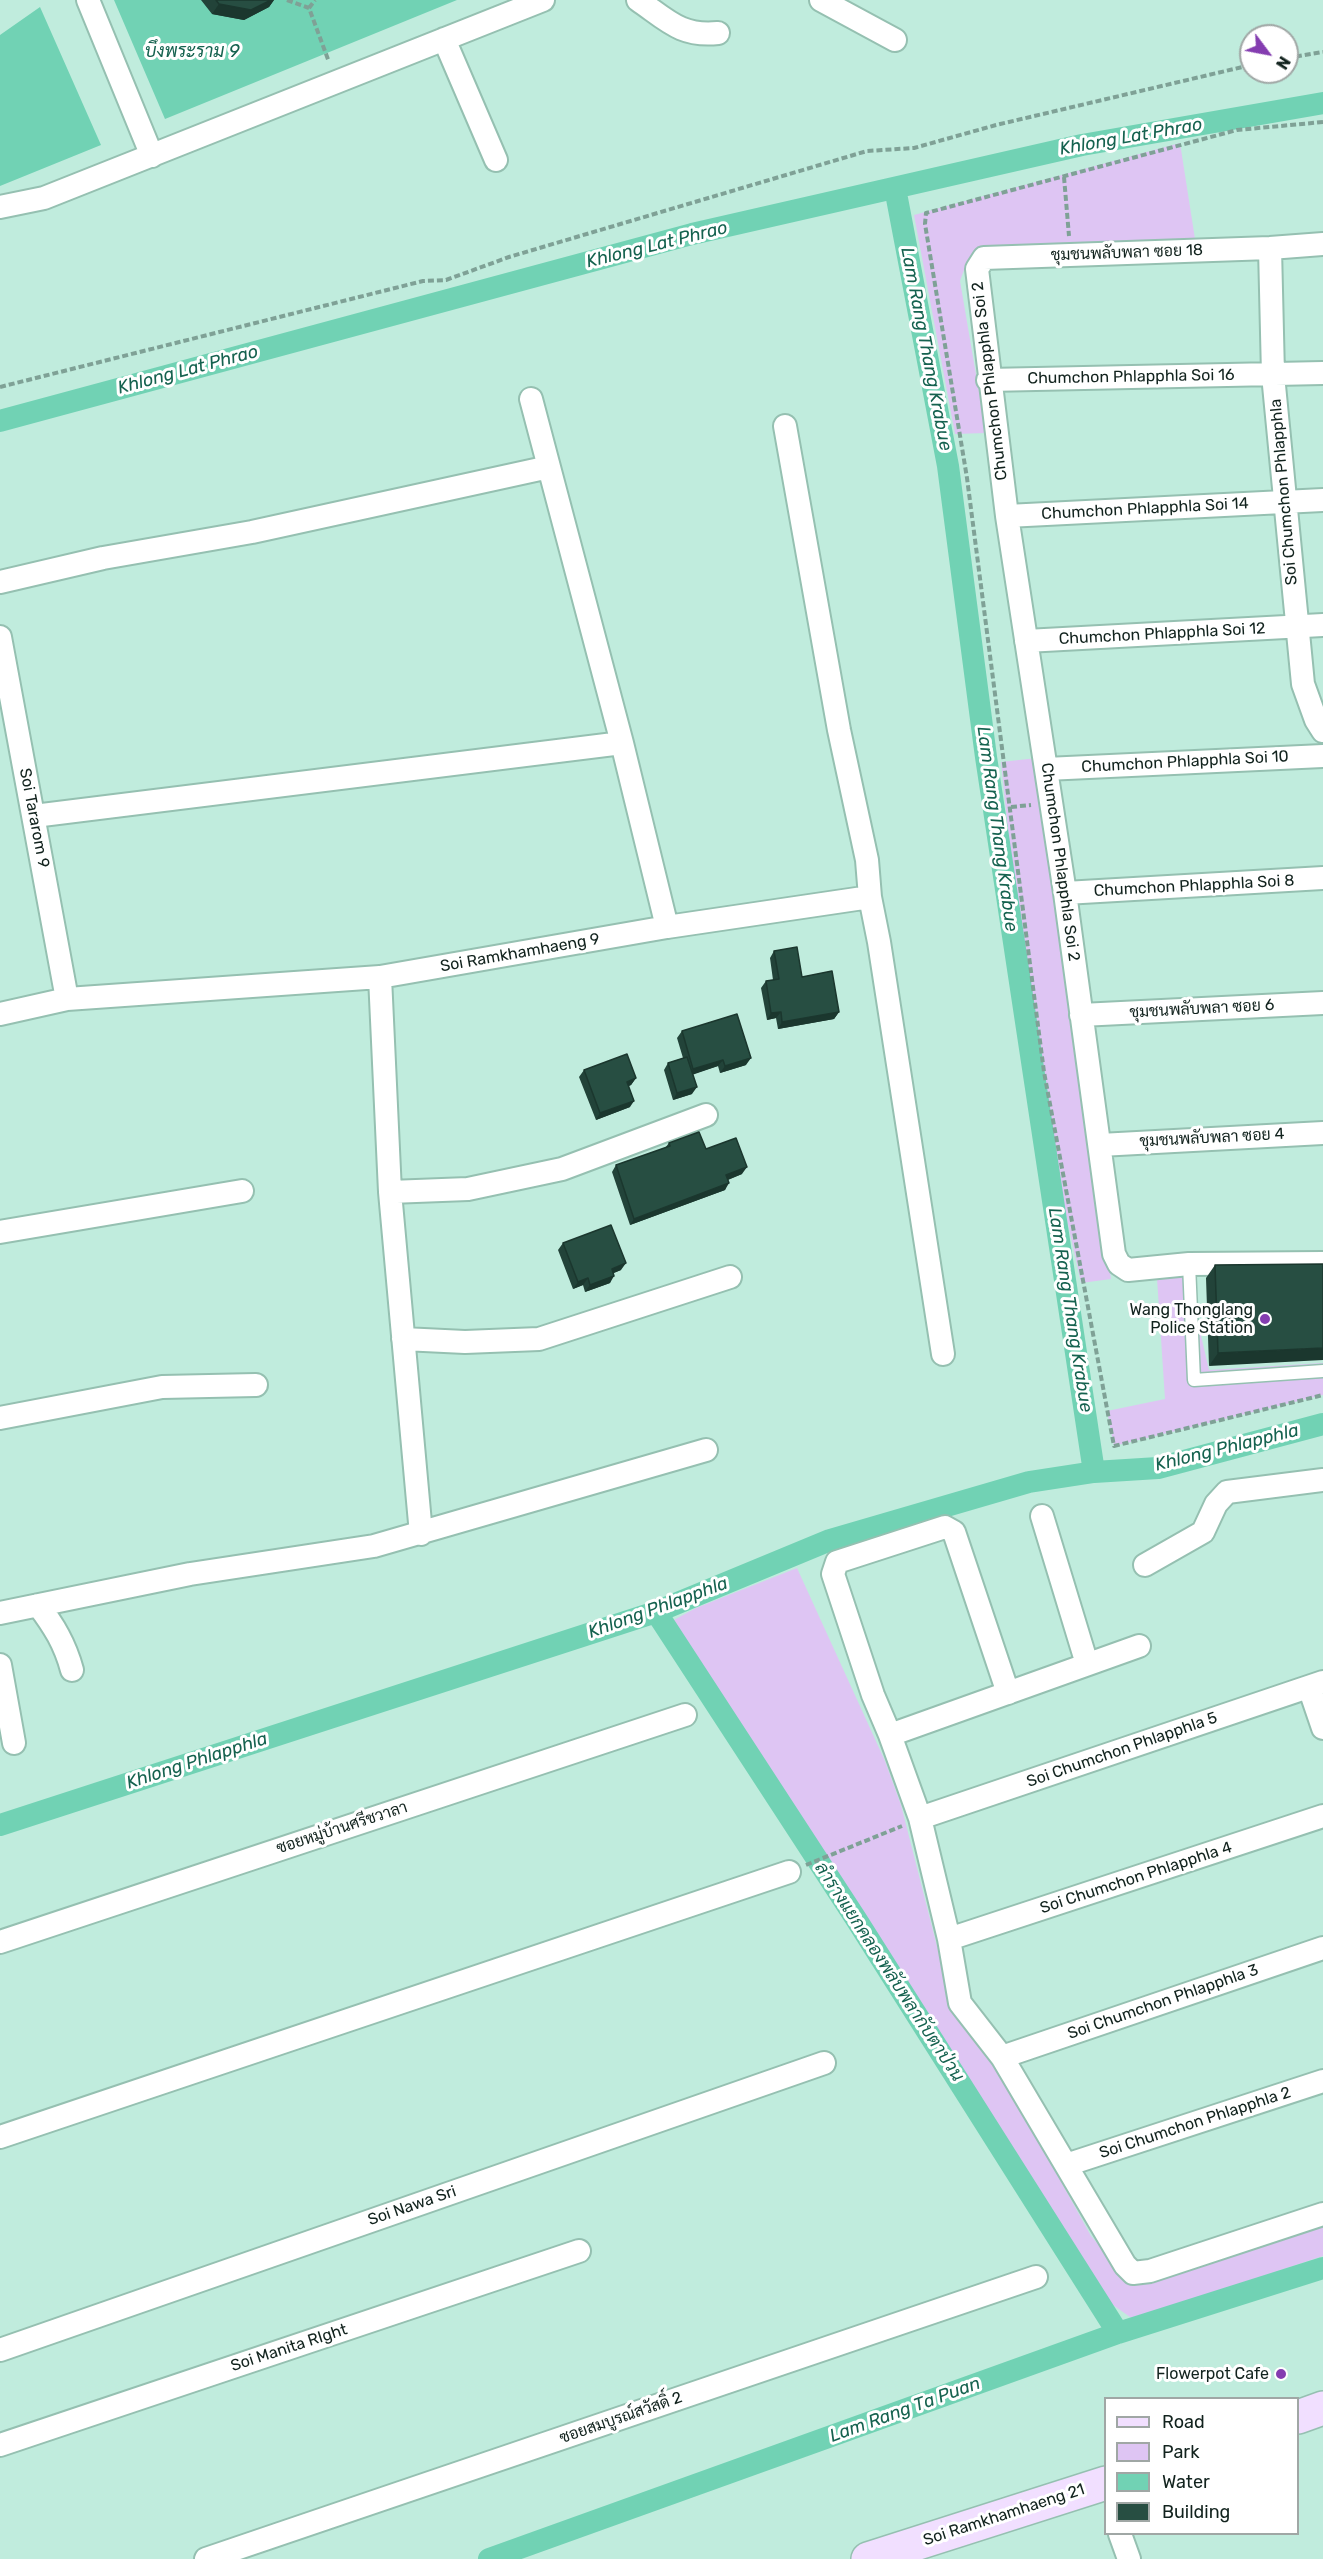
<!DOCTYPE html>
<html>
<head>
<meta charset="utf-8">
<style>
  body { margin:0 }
  #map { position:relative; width:1323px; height:2559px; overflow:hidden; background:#c0ecdd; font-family:Rubik,sans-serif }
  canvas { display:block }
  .legend { position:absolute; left:1104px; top:2397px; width:195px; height:138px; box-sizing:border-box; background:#fff; border:2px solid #a0a7a5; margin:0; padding:8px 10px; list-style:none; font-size:18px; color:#12231e }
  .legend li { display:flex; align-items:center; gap:12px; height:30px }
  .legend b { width:30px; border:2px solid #a0a7a5 }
  .north { position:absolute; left:1239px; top:24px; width:60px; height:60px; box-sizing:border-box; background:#fff; border:2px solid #a0a7a5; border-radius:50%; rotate:122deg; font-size:16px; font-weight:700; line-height:24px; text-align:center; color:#12231e }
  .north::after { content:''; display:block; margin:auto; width:21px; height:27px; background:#843db0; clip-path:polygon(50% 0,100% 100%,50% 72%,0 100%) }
</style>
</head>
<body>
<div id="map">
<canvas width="1323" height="2559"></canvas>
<ul class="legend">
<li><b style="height:8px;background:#f1dfff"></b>Road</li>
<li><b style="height:16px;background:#dec5f3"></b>Park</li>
<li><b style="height:16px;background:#71d2b4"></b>Water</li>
<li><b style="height:16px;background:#274e42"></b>Building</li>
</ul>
<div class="north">N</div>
</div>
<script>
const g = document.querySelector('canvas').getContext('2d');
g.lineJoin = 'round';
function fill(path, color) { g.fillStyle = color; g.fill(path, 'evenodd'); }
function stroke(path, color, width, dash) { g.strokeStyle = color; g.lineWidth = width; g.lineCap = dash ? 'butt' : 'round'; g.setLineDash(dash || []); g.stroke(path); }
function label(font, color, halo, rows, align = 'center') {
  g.font = font + ' Rubik,Sarabun,sans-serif'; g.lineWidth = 6; g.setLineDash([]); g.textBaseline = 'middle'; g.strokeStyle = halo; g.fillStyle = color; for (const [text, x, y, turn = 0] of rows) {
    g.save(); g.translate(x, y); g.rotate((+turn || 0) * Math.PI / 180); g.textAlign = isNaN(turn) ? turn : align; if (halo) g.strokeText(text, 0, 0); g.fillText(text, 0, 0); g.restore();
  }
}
const green = new Path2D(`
  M1180,143L1195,239L986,251L968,259L960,281L986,433L955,434L914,215Z
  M1037,758L1047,855L1111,1279L1081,1283L1049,1138L1011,859L1001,762Z
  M1186,1271L1209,1370L1323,1363V1395L1114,1446L1107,1411L1165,1399L1157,1278Z
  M797,1568L885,1761L901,1805L942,1966L1091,2236L1134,2286L1323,2226V2256L1133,2319L1110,2303L966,2074L670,1622L696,1608Z`);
const water = new Path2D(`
  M114,0H457L165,119Z
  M40,7L101,145L0,186V35Z`);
const canal = new Path2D(`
  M895,188L948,466L986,757L1094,1472
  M0,421L692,234L1082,145L1323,103
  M656,1612L856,1919L1118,2333
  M0,1825L656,1612L830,1540L1029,1482L1094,1472L1158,1468L1323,1424
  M489,2559L1118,2333L1323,2268`);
const path = new Path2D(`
  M287,0L309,8L329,62
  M309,8L315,0
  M1287,58L1323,52
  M1323,122L1237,130L926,213L925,224L967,478L1044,1072L1114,1446L1323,1395
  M1064,177L1069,236
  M0,387L423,281L446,280L509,257L867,151L914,148L996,125L1251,65
  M1011,807L1031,805
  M806,1865L902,1826`);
const lane = new Path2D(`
  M1189,1264L1194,1380L1323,1371`);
const street = new Path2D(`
  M88,0L152,156
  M638,0C667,20 681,37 718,33
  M821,0L895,40
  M444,39L496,160
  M0,207L44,198L543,0
  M1323,244L1270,248L984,258L977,269L1007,516L1065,893L1114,1254L1119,1264L1128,1270L1189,1264L1323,1263
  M1270,248L1273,375L1303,684L1316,720L1323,731
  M988,380L1323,373
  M531,399L622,743L667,927
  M1007,516L1323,500
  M0,582L103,558L252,532L549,467
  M0,637L67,999
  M1026,641L1323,625
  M1046,769L1323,756
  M34,816L622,743
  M1065,893L1323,878
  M870,897L879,942L943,1354
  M380,977L390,1192L421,1534
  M0,1014L67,999L380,977L667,927L870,897L867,860L839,730L785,426
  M1081,1015L1323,1003
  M1100,1145L1323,1133
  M390,1192L468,1189L562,1169L706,1115
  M0,1232L242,1191
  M403,1339L465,1342L539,1339L730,1277
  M0,1418L162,1387L256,1385
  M1042,1516L1087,1664
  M1145,1565L1203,1532L1216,1504L1227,1492L1323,1480
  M38,1605C54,1626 65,1644 72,1670
  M0,1613L190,1574L374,1546L706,1450
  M1139,1646L890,1735L920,1818L949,1939L960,2003L1002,2057L1125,2265L1133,2273L1150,2271L1323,2214
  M0,1665L14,1743
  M1309,1687L1323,1728
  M890,1735L873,1695L833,1574L837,1562L945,1527L954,1532L1008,1693
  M920,1818L1323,1682
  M949,1939L1323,1816
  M0,1942L685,1715
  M1002,2057L1323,1948
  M0,2137L789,1872
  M1066,2165L1323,2081
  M0,2350L824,2063
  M0,2445L579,2251
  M1120,2534L1129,2559
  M206,2559L1036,2277`);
const secondary = new Path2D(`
  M1298,2417L1323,2408
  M868,2559L1106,2483`);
const wall = new Path2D(`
  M201,0H274L269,7L244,20L212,14Z
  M774,951L839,1012L834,1019L778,1029L776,1018L767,1020L761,988L766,981L773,980L770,958Z
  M682,1031L746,1065L720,1073L718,1066L693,1074L692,1094L673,1100L664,1070L668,1063L683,1058L677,1038Z
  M584,1070L636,1078L631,1085L629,1086L630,1107L596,1120L579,1077Z
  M669,1143L706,1149L742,1174L728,1180L725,1190L630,1225L612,1172L616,1165L665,1148Z
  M563,1243L621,1270L613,1273L610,1283L585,1292L583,1285L573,1289L558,1250Z
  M1323,1264L1209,1366L1206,1278L1215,1265Z`);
const shadedWall = new Path2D(`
  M274,0L269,7L244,20L212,14L219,4Z
  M781,1012L776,1018L767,1020L771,1013Z
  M839,1012L834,1019L778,1029L782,1022Z
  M751,1058L746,1065L720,1073L725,1066Z
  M723,1060L718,1066L689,1076L693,1069Z
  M636,1078L631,1085L623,1088L627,1082Z
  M697,1087L692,1094L673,1100L677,1093Z
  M634,1101L630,1107L596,1120L600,1113Z
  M747,1167L742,1174L722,1182L726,1175Z
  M729,1183L725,1190L630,1225L634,1219Z
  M626,1263L621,1270L607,1276L612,1269Z
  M614,1276L610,1283L585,1292L590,1285Z
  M588,1278L583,1285L573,1289L578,1282Z
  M1323,1348V1360L1209,1366L1218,1353Z`);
const building = new Path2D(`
  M216,0H271L251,10L219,4Z
  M797,947L802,977L832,971L839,1012L782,1022L781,1012L771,1013L766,981L779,979L774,951Z
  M737,1014L751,1058L725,1066L723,1060L693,1069L682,1031Z
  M627,1054L636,1078L627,1082L634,1101L600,1113L584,1070Z
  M687,1057L697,1087L677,1093L668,1063Z
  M699,1132L706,1149L736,1138L747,1167L726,1175L729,1183L634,1219L616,1165L670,1146L669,1143Z
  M611,1225L626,1263L612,1269L614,1276L590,1285L588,1278L578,1282L563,1243Z
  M1323,1264V1348L1218,1353L1215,1265Z`);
const markers = [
  [1265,1319,6,"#843db0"],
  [1281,2374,6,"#843db0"]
];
const streetNames = [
  ["ชุมชนพลับพลา ซอย 18",1127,253,-2],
  ["Chumchon Phlapphla Soi 16",1131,377,-1],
  ["Chumchon Phlapphla Soi 2",990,381,-97],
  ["Soi Chumchon Phlapphla",1284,492,-95],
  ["Chumchon Phlapphla Soi 14",1145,509,-3],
  ["Chumchon Phlapphla Soi 12",1162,634,-3],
  ["Chumchon Phlapphla Soi 10",1185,762,-3],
  ["Soi Tararom 9",34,818,79],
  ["Chumchon Phlapphla Soi 2",1060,862,82],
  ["Chumchon Phlapphla Soi 8",1194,886,-3],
  ["Soi Ramkhamhaeng 9",520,953,-10],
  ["ชุมชนพลับพลา ซอย 6",1202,1009,-3],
  ["ชุมชนพลับพลา ซอย 4",1212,1138,-3],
  ["Soi Chumchon Phlapphla 5",1122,1750,-19],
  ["ซอยหมู่บ้านศรีชวาลา",342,1828,-18],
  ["Soi Chumchon Phlapphla 4",1136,1878,-18],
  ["Soi Chumchon Phlapphla 3",1163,2002,-19],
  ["Soi Chumchon Phlapphla 2",1195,2123,-18],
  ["Soi Nawa Sri",412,2206,-19],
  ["Soi Manita RIght",289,2348,-18],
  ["ซอยสมบูรณ์สวัสดิ์ 2",621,2418,-19],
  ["Soi Ramkhamhaeng 21",1004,2515,-18]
];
const poiNames = [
  ["Wang Thonglang",1253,1310],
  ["Police Station",1253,1328],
  ["Flowerpot Cafe",1269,2374]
];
const waterNames = [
  ["บึงพระราม 9",192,52],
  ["Khlong Lat Phrao",1131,137,-10],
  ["Khlong Lat Phrao",657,245,-14],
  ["Lam Rang Thang Krabue",926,349,79],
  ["Khlong Lat Phrao",188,370,-15],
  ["Lam Rang Thang Krabue",997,829,82],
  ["Lam Rang Thang Krabue",1070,1310,81],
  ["Khlong Phlapphla",1227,1448,-14],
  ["Khlong Phlapphla",658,1608,-20],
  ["Khlong Phlapphla",197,1761,-18],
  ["ลำรางแยกคลองพลับพลากับตาป่วน",889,1972,57],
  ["Lam Rang Ta Puan",905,2410,-20]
];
fill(green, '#dec5f3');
fill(water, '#71d2b4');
stroke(canal, '#71d2b4', 22);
stroke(lane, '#95c0b1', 15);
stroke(street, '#95c0b1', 26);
stroke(secondary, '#95c0b1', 36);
stroke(path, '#7fa196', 4, [6, 3]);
stroke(lane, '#fff', 12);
stroke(street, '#fff', 22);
stroke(secondary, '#f1dfff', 33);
fill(wall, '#224339');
fill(shadedWall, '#1b372e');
fill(building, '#274e42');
stroke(building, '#1b372e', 1.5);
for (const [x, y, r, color] of markers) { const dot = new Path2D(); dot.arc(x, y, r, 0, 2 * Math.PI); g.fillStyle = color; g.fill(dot); stroke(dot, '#fff', 2); }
label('16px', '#12231e', '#fff', streetNames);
label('16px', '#12231e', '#fff', poiNames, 'right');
label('italic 18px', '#15624f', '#fff', waterNames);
</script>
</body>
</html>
